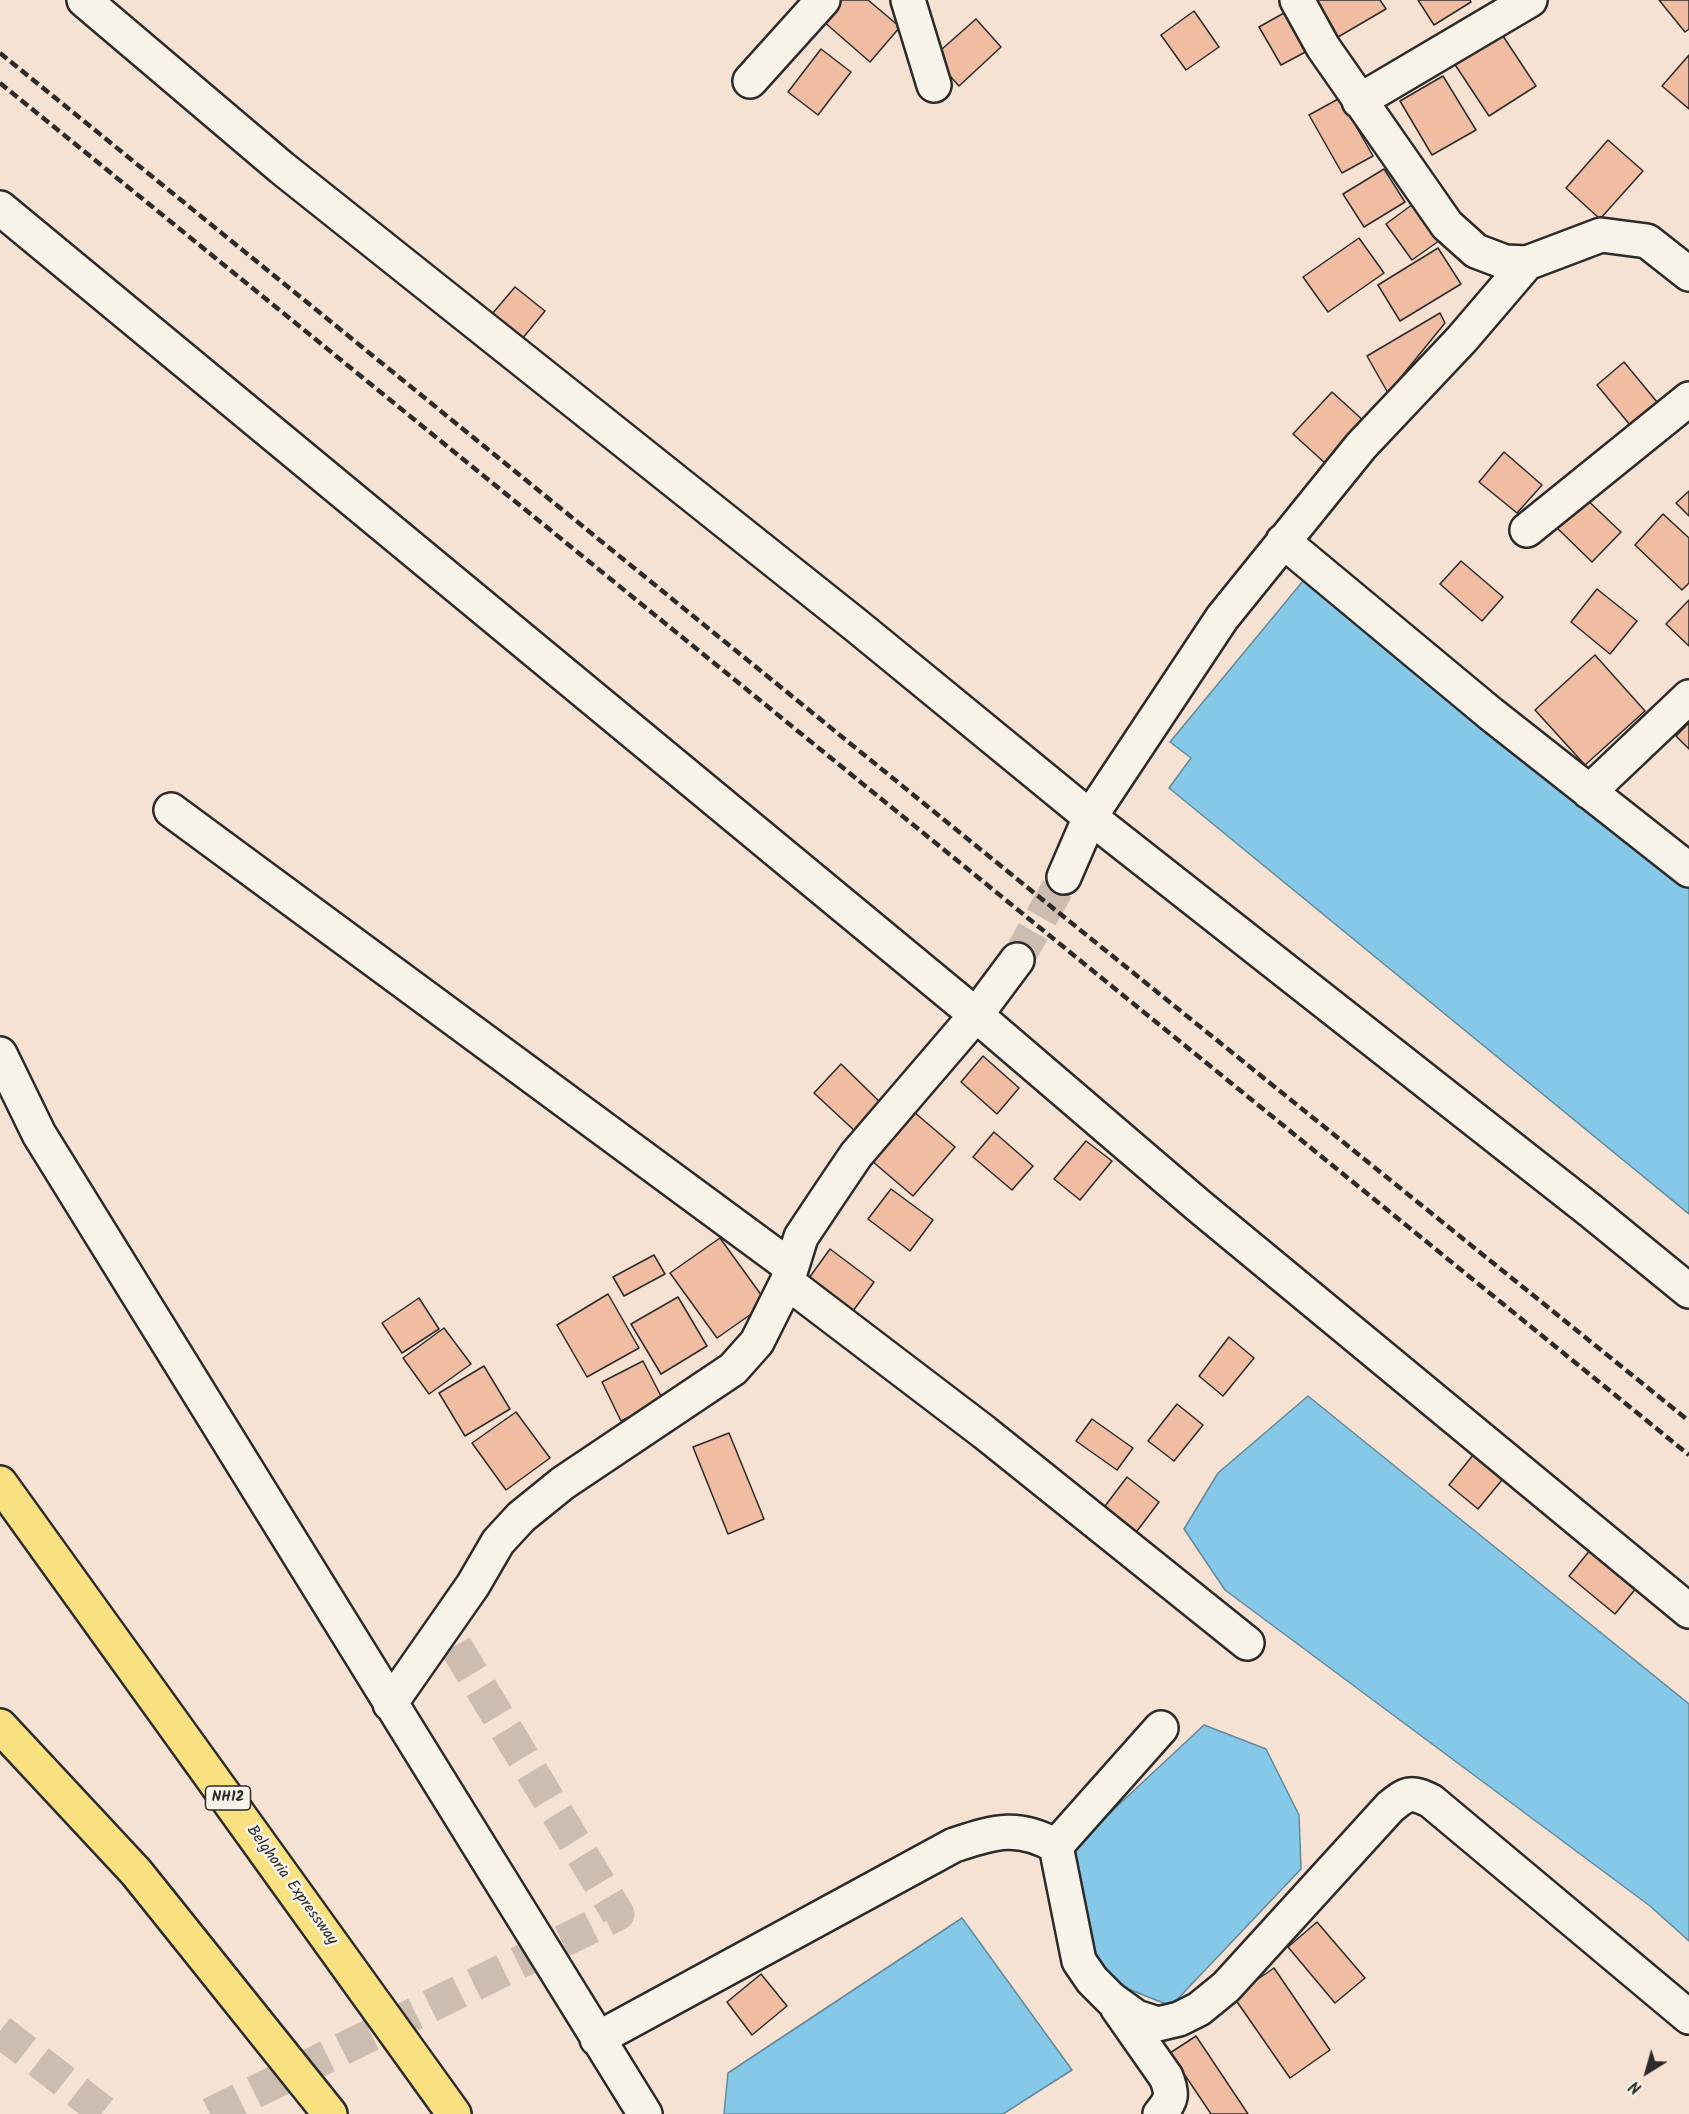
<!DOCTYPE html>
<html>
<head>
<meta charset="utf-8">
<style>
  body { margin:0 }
  #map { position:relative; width:1689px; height:2114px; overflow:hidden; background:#f5e2d3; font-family:Kalam,sans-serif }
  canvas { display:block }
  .north { position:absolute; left:1617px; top:2042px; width:60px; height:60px; -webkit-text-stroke:4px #f7f3e8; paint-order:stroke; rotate:217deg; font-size:16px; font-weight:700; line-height:24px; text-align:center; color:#2b2b2b }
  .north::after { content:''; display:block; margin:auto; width:21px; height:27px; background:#2b2b2b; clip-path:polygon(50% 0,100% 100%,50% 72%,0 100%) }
</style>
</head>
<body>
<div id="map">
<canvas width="1689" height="2114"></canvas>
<div class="north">N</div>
</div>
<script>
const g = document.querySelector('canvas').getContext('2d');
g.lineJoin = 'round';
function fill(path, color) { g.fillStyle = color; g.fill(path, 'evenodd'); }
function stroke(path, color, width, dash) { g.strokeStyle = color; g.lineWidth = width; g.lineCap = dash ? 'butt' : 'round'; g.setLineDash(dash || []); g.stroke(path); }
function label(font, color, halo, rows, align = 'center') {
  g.font = font + ' Kalam,sans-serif'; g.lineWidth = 5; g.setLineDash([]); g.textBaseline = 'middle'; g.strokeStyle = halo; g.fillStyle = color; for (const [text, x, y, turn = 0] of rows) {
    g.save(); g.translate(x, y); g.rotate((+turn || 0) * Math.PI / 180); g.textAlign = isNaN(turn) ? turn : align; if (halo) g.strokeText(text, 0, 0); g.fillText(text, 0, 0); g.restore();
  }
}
const water = new Path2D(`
  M1303,581L1689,887V1214L1169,788L1191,758L1170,742Z
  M1308,1396L1689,1704V1941L1650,1906L1225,1590L1184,1529L1218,1473Z
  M1204,1725L1266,1749L1299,1815L1301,1869L1171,2006L1103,1979L1066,1854Z
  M962,1918L1072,2070L1003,2114H724L728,2073Z`);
const building = new Path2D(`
  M841,0H868L900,27L870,62L823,21Z
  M1317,0H1380L1386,9L1338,37Z
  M1418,0H1470L1471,2L1434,25Z
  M1659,0H1689V29L1685,32Z
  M1291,9L1313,48L1281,65L1259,27Z
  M1194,11L1219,47L1186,70L1161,35Z
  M976,19L1001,47L959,86L933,57Z
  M1497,27L1536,86L1489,116L1450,57Z
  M821,49L851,72L818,115L788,92Z
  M1689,55V109L1662,86Z
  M1443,76L1476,130L1432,155L1400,101Z
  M1340,98L1373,156L1342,173L1309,115Z
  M1608,140L1643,171L1600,219L1566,188Z
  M1384,169L1405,202L1364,227L1343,194Z
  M1417,201L1443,238L1412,260L1386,224Z
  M1359,238L1384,273L1328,312L1303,277Z
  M1438,248L1461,284L1400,321L1378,285Z
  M515,287L545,311L522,339L492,314Z
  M1440,313L1445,323L1388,393L1367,356Z
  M1624,362L1662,408L1635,431L1597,385Z
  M1332,392L1365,422L1326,464L1293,434Z
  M1504,452L1542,485L1517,513L1479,482Z
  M1689,491V516L1676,503Z
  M1582,495L1621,532L1592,562L1554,525Z
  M1663,514L1689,538V583L1682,590L1635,545Z
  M1461,561L1503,597L1482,621L1440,584Z
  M1597,589L1637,621L1610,654L1571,622Z
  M1689,600V646L1666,624Z
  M1595,655L1645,711L1585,765L1535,710Z
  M1689,723V749L1676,736Z
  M983,1056L1019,1088L997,1114L961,1082Z
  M841,1064L883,1105L857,1133L814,1093Z
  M914,1112L955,1147L913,1196L872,1161Z
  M994,1132L1033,1166L1012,1190L973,1157Z
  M1086,1141L1112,1161L1080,1200L1054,1179Z
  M891,1189L933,1220L910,1251L868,1219Z
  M720,1238L767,1303L717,1338L670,1273Z
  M830,1249L874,1282L853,1311L809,1278Z
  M654,1255L665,1274L624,1296L613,1277Z
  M608,1294L639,1348L587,1377L557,1325Z
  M678,1297L707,1346L661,1374L631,1324Z
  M419,1298L439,1329L402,1353L382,1323Z
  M444,1328L471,1364L429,1394L403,1358Z
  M1229,1337L1254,1358L1223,1396L1199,1376Z
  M643,1361L663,1400L621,1421L602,1382Z
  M484,1366L510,1409L465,1436L439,1393Z
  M1177,1404L1203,1425L1174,1461L1148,1441Z
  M516,1412L550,1458L506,1490L472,1443Z
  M1092,1419L1133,1448L1117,1470L1076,1441Z
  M729,1433L764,1519L728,1534L693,1447Z
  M1477,1450L1507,1474L1478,1509L1449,1485Z
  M1127,1477L1159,1502L1134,1535L1102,1510Z
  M1591,1549L1637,1587L1615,1614L1569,1576Z
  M1317,1922L1365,1978L1335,2003L1288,1947Z
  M1274,1968L1330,2050L1290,2078L1233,1996Z
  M761,1974L787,2006L752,2035L727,2002Z
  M1196,2036L1248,2114H1211L1170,2053Z`);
const minorTunnel = new Path2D(`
  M1017,960L1064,877
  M0,2031L106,2114
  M210,2114L618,1914L444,1627`);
const minor = new Path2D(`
  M84,0L282,168L857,626L1090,817L1591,1211L1689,1291
  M908,0L934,85
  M1297,0L1323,47L1447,225L1476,251L1505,262L1527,263L1601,235L1647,241L1689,274
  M750,81L823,0
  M1359,101L1530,0
  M0,208L976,1015L1199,1206L1689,1611
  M1527,530L1689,399
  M1283,541L1491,714L1689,870
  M1589,792L1689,697
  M171,810L791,1267
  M1064,877L1090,817L1222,618L1361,446L1462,339L1527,263
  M0,1054L39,1134L645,2114
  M787,1282L984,1432L1247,1643
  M390,1704L473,1585L498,1542L521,1517L563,1483L733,1369L757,1342L787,1282L801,1237L827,1198L856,1155L976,1015L1017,960
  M1056,1846L1161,1728
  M1117,2007L1166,2077C1173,2094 1172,2100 1160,2114
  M597,2039L954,1845C995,1832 1017,1824 1056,1846L1079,1961L1092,1980L1111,1999L1136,2017L1158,2024L1179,2019L1199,2009L1226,1987L1390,1807C1407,1793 1411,1791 1431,1801L1689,2017`);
const highway = new Path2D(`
  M0,1483L454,2114
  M0,1726L136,1872L330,2114`);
const rail = new Path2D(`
  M0,53L1017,879L1689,1421
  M0,83L1689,1455`);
const shields = [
  [228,1798,45]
];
const shieldNames = [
  ["NH12",228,1798]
];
const streetNames = [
  ["Belghoria Expressway",291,1886,54]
];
fill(water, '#86c8e7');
stroke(water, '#62899c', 1.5);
fill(building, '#f0bca2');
stroke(building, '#2b2b2b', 1.5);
stroke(minorTunnel, '#cdbdb1', 33, [33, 16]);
stroke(minor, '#2b2b2b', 38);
stroke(highway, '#2b2b2b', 38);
stroke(minor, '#f7f3e8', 33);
stroke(highway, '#f9e181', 33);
stroke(rail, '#2b2b2b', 4.5, [9, 4.5]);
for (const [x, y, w] of shields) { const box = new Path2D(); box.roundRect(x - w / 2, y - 12, w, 24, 4.5); g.fillStyle = '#f7f3e8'; g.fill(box); stroke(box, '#2b2b2b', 1.5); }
label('bold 15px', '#2b2b2b', null, shieldNames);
label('16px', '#2b2b2b', '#f7f3e8', streetNames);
</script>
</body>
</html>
